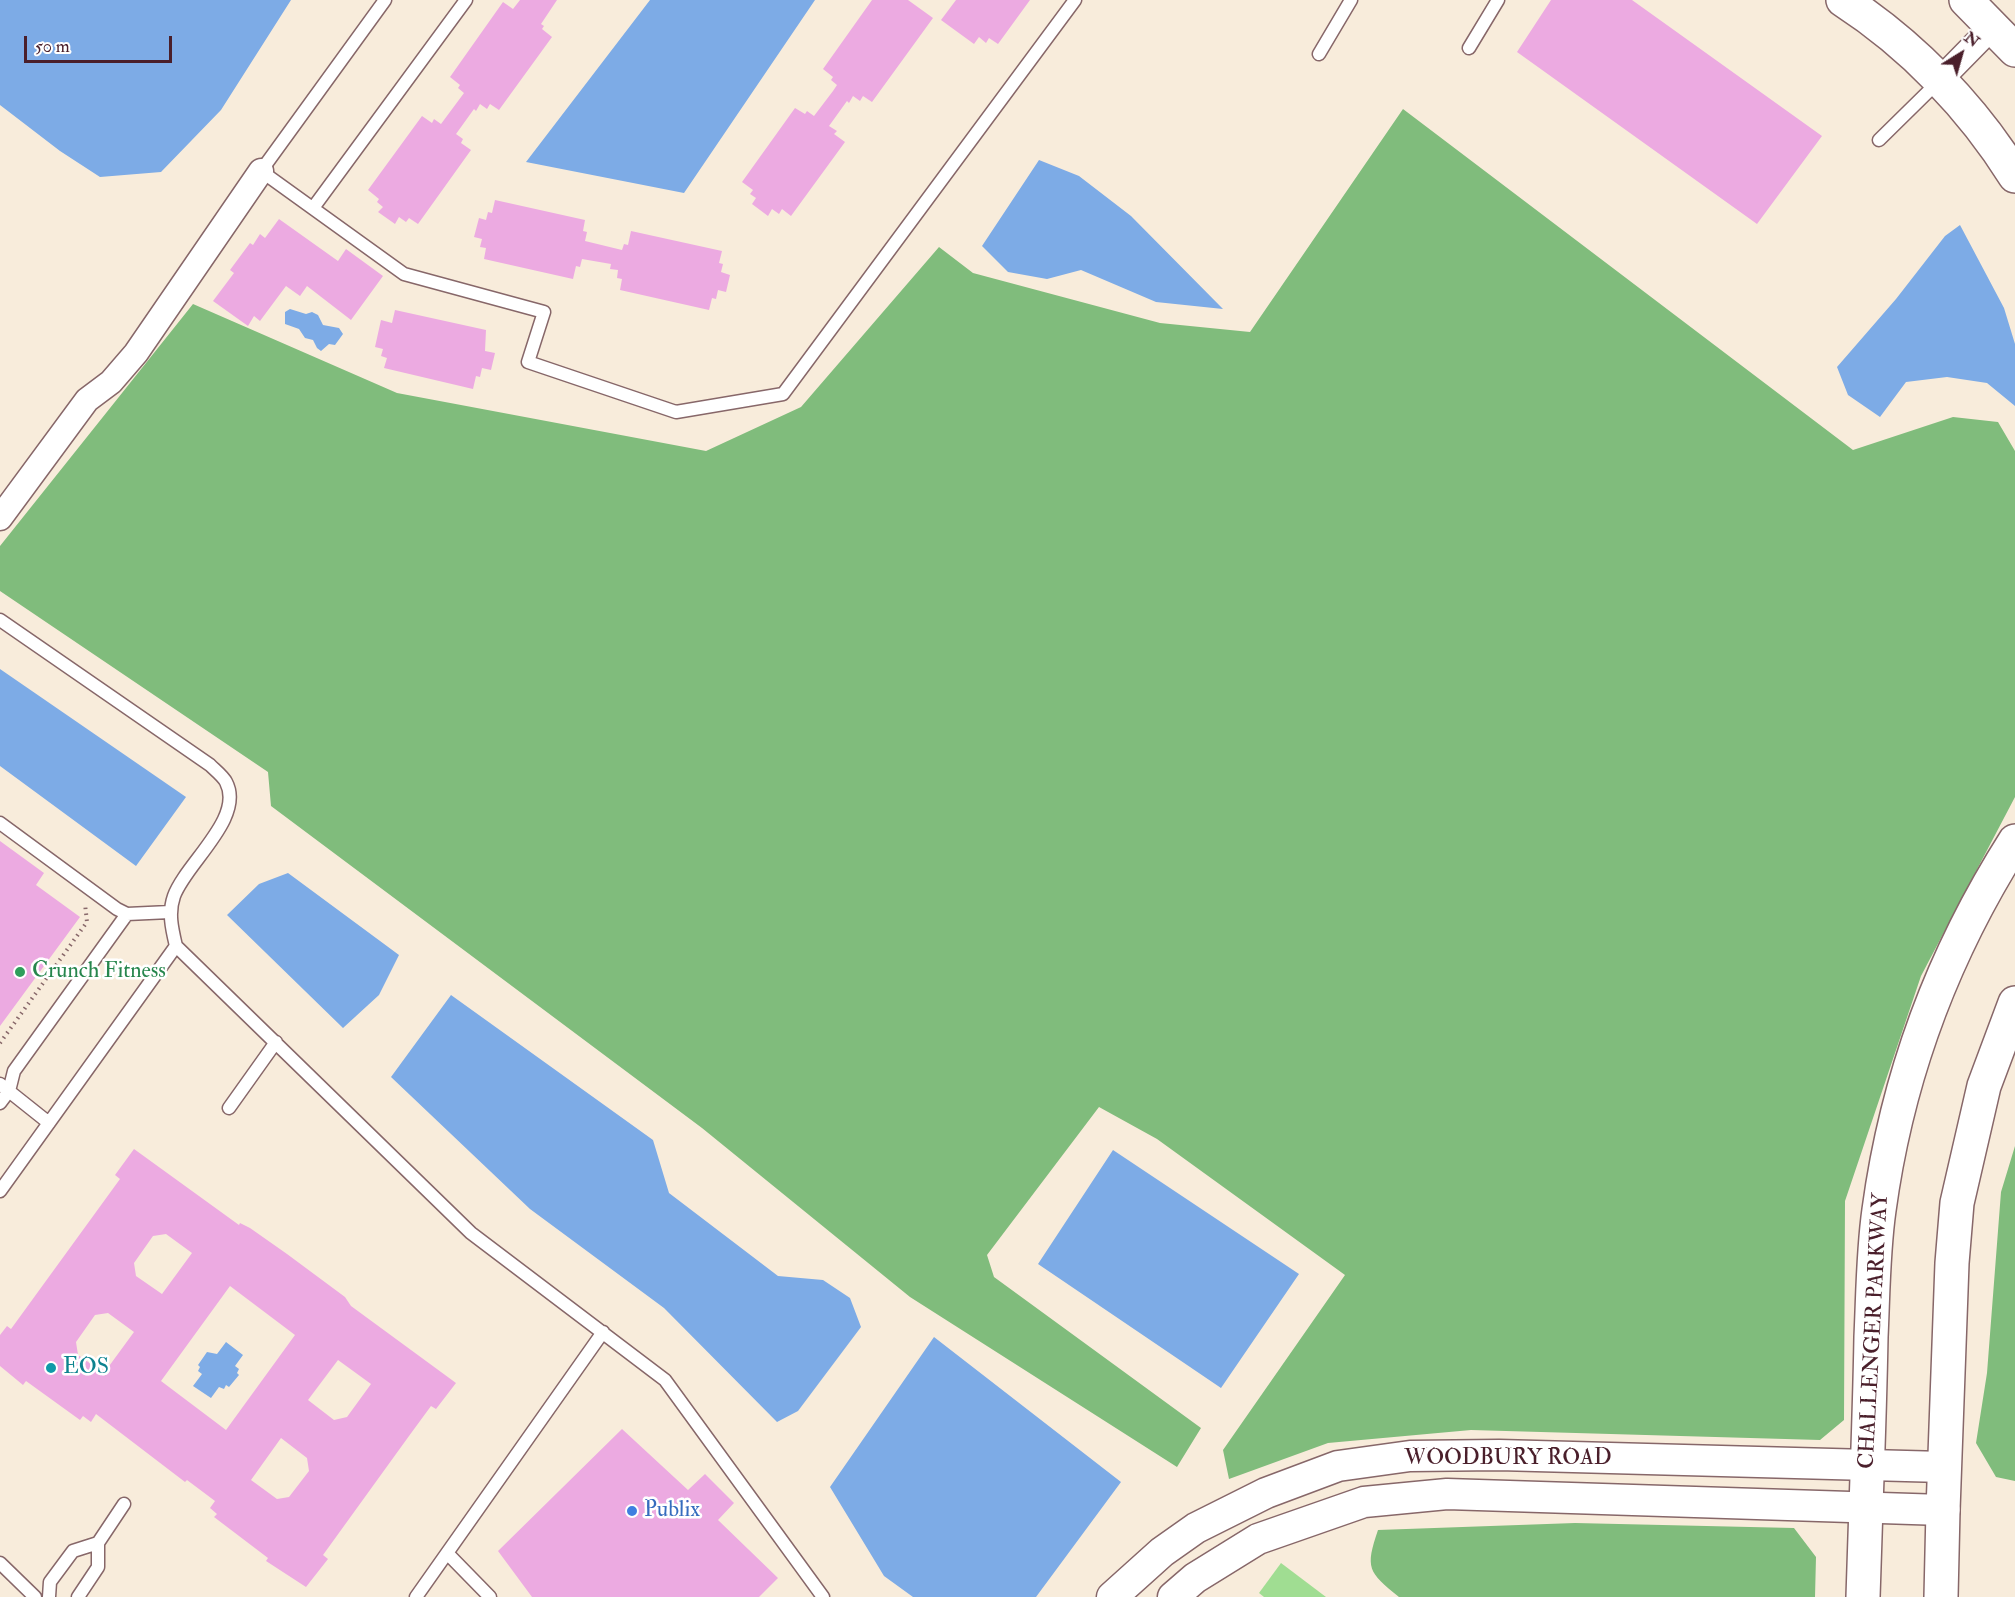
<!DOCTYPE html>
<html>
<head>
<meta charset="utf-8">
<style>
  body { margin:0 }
  #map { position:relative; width:2015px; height:1597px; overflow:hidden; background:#f8ecdb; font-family:"IM FELL Double Pica",serif }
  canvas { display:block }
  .north { position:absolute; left:1931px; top:24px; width:60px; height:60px; -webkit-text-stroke:4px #fff; paint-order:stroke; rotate:37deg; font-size:16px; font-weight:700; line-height:24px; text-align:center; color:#4a1f2b }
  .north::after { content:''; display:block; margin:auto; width:21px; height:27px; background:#4a1f2b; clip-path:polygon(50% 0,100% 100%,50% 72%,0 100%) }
  .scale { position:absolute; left:24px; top:36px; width:148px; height:27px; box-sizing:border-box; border:3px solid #4a1f2b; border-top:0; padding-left:8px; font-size:18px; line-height:21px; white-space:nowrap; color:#4a1f2b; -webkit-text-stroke:4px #fff; paint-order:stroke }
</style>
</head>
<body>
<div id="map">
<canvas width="2015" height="1597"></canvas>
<div class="north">N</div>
<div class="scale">50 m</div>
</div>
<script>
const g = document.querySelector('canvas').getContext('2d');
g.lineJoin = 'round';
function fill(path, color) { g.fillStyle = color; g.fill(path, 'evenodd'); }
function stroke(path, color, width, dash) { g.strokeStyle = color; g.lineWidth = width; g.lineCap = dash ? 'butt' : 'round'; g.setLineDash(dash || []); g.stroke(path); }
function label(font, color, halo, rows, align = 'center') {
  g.font = font + ' "IM FELL Double Pica",serif'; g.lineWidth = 5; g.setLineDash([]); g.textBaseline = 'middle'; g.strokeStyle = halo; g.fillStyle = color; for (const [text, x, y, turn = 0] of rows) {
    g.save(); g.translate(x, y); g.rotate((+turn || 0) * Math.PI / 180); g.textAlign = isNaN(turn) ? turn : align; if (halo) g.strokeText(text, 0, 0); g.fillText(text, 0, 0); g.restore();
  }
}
const green = new Path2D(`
  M1281,1563L1326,1597H1264L1259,1593Z`);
const forest = new Path2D(`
  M1403,109L1853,450L1953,417L1998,422L2015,451V797L1921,976L1845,1201L1844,1420L1820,1440L1471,1430L1328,1443L1229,1479L1223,1450L1345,1275L1157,1139L1099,1107L987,1255L994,1277L1201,1428L1177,1467L910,1297L702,1128L271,806L268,772L0,591V546L193,304L397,393L706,451L801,407L939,247L973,273L1160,323L1250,332Z
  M2015,1146V1481L1996,1477L1976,1443L1987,1373L2001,1192Z
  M1575,1523L1794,1528L1816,1557L1815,1597H1399C1368,1572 1365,1568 1378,1530Z`);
const water = new Path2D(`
  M0,0H291L221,110L161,172L100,177L60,151L0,105Z
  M650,0H815L684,193L526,162Z
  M1039,160L1079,176L1131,216L1223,309L1156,302L1081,270L1047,279L1008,272L982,246Z
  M1960,225L2004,308L2015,344V406L1987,383L1947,377L1906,382L1880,417L1848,395L1837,367L1896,299L1945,236Z
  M290,309L306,314L312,312L318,315L323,325L339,328L343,334L335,345L329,344L321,351L317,348L313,340L305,338L299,329L285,324V312Z
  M0,669L186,797L136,866L0,766Z
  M288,873L399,955L379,995L343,1028L227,915L259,884Z
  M451,995L653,1140L669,1193L778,1276L823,1280L850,1298L861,1327L798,1411L777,1422L664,1308L530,1209L391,1077Z
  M1113,1150L1299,1274L1221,1388L1038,1264Z
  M934,1337L1121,1482L1036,1597H913L884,1576L830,1487Z
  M226,1342L243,1355L235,1366L239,1369L237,1373L239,1375L229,1387L226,1385L224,1389L219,1387L211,1398L193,1386L202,1374L198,1371L200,1367L198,1365L207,1352L217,1354Z`);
const building = new Path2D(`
  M520,0H557L541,24L544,26L542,29L552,37L499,110L490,104L487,109L480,104L476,111L474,109L456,134L463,139L461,143L471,150L418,224L409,218L406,222L399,217L395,224L378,212L383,207L377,202L379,199L368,190L422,116L432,123L434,119L441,124L464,93L458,88L460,85L450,77L503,2L513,9Z
  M872,0H908L933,18L872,102L863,96L860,101L853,96L849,103L847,101L829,126L837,131L834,134L845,142L791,216L782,209L779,214L772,209L768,216L752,204L756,198L750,194L753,190L742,182L795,108L805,114L807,111L814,116L833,91L837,85L831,80L833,77L823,69Z
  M956,0H1030L998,44L989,38L986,43L979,37L974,44L941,20Z
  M1551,0H1632L1822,136L1757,224L1517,52Z
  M495,200L585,220L583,231L587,232L585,241L622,250L624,244L628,245L631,231L722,251L719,263L723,264L721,272L730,275L726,292L718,290L716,299L712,298L709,310L620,290L622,279L617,278L618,270L610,269L611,264L582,259L580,267L576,266L573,279L484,259L486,248L480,247L482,239L474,237L479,218L486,220L488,212L492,213Z
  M279,219L338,261L346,249L383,276L351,320L307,286L300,296L286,286L260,321L254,316L248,326L213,301L234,273L230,270L250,243L253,245L260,234L265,238Z
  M395,310L486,330L485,351L495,353L491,370L482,368L480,377L476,376L473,389L384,368L387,358L381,356L383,349L375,347L381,320L392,323Z
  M0,841L44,873L36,885L80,917L0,1026Z
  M134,1149L239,1225L240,1223L250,1228L287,1254L345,1297L351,1306L456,1383L436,1409L431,1406L409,1436L323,1555L328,1559L306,1587L266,1561L268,1558L214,1517L217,1514L210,1508L215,1501L187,1480L185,1482L96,1414L91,1422L83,1416L80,1420L26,1381L23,1385L0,1366V1335L7,1326L11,1329L120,1179L115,1175ZM166,1234L192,1253L162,1294L136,1276L134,1263L153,1236ZM230,1286L295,1335L226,1430L161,1381ZM108,1313L134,1332L104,1373L78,1355L76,1342L95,1315ZM338,1360L371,1384L347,1417L334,1420L308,1400ZM281,1438L307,1458L309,1471L289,1497L277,1499L251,1480Z
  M622,1429L688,1490L705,1474L734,1503L718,1520L778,1578L759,1597H532L498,1551Z`);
const path = new Path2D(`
  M0,1043L87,922L85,904`);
const service = new Path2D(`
  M385,0L261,171L404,274L544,312L528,362L676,412L783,394L1075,0
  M1469,48L1498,0
  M1319,54L1351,0
  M1879,140L1939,81
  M313,208L466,0
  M0,620L210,765C215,770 223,776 226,782C245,818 186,863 174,896C168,913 172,929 176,946L471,1233L665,1380L823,1597
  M0,823L117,909L127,914L170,912
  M0,1084L49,1123
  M0,1103L9,1091L14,1071L127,914
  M229,1108L276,1042
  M0,1191L176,946
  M447,1553L490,1597
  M0,1563L35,1597
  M49,1597L50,1582L73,1551L98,1543
  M78,1597L98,1567V1543L124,1504
  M416,1597L603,1332`);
const minor = new Path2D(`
  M1939,81L1993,26
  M0,518L87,400L111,382L136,353L261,171`);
const tertiary = new Path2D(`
  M1112,1597L1162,1552L1196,1528L1266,1493L1338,1466L1410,1456L1499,1455L1943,1467
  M1173,1597L1195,1578L1258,1539L1364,1502L1447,1494L1943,1510`);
const secondary = new Path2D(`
  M1843,0C1911,44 1972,107 2015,176
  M1966,0L2015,50
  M1866,1506C1868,1450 1870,1394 1871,1337C1873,1295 1873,1252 1879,1210C1897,1077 1943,954 2015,841
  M1943,1510L1952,1263L1957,1203L1984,1086L2015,1003`);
const motorway = new Path2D(`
  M1863,1597L1866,1506
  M1941,1597L1943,1510`);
const markers = [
  [20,972,6,"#2e9e5b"],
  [51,1368,6,"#0f9aa8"],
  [632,1511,6,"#3f7fe0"]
];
const leisureNames = [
  ["Crunch Fitness",32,972]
];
const streetNames = [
  ["CHALLENGER PARKWAY",1875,1331,-87],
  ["WOODBURY ROAD",1508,1459]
];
const cultureNames = [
  ["EOS",63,1368]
];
const shopNames = [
  ["Publix",644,1511]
];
fill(green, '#a0dd92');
fill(forest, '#80bc7c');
fill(water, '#7dabe6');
fill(building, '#ecaae1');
stroke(service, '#876769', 15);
stroke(minor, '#876769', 27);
stroke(tertiary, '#876769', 33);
stroke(secondary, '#876769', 36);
stroke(motorway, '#876769', 36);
stroke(path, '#876769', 4, [1.5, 4.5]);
stroke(service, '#fff', 12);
stroke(minor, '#fff', 24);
stroke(tertiary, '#fff', 30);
stroke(secondary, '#fff', 33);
stroke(motorway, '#fff', 33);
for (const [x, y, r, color] of markers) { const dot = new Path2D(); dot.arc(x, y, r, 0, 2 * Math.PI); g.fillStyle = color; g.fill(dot); stroke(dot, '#fff', 2); }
label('22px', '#27864d', '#fff', leisureNames, 'left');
label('22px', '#4a1f2b', '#fff', streetNames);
label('22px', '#0d838f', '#fff', cultureNames, 'left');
label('22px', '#366cbe', '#fff', shopNames, 'left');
</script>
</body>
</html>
